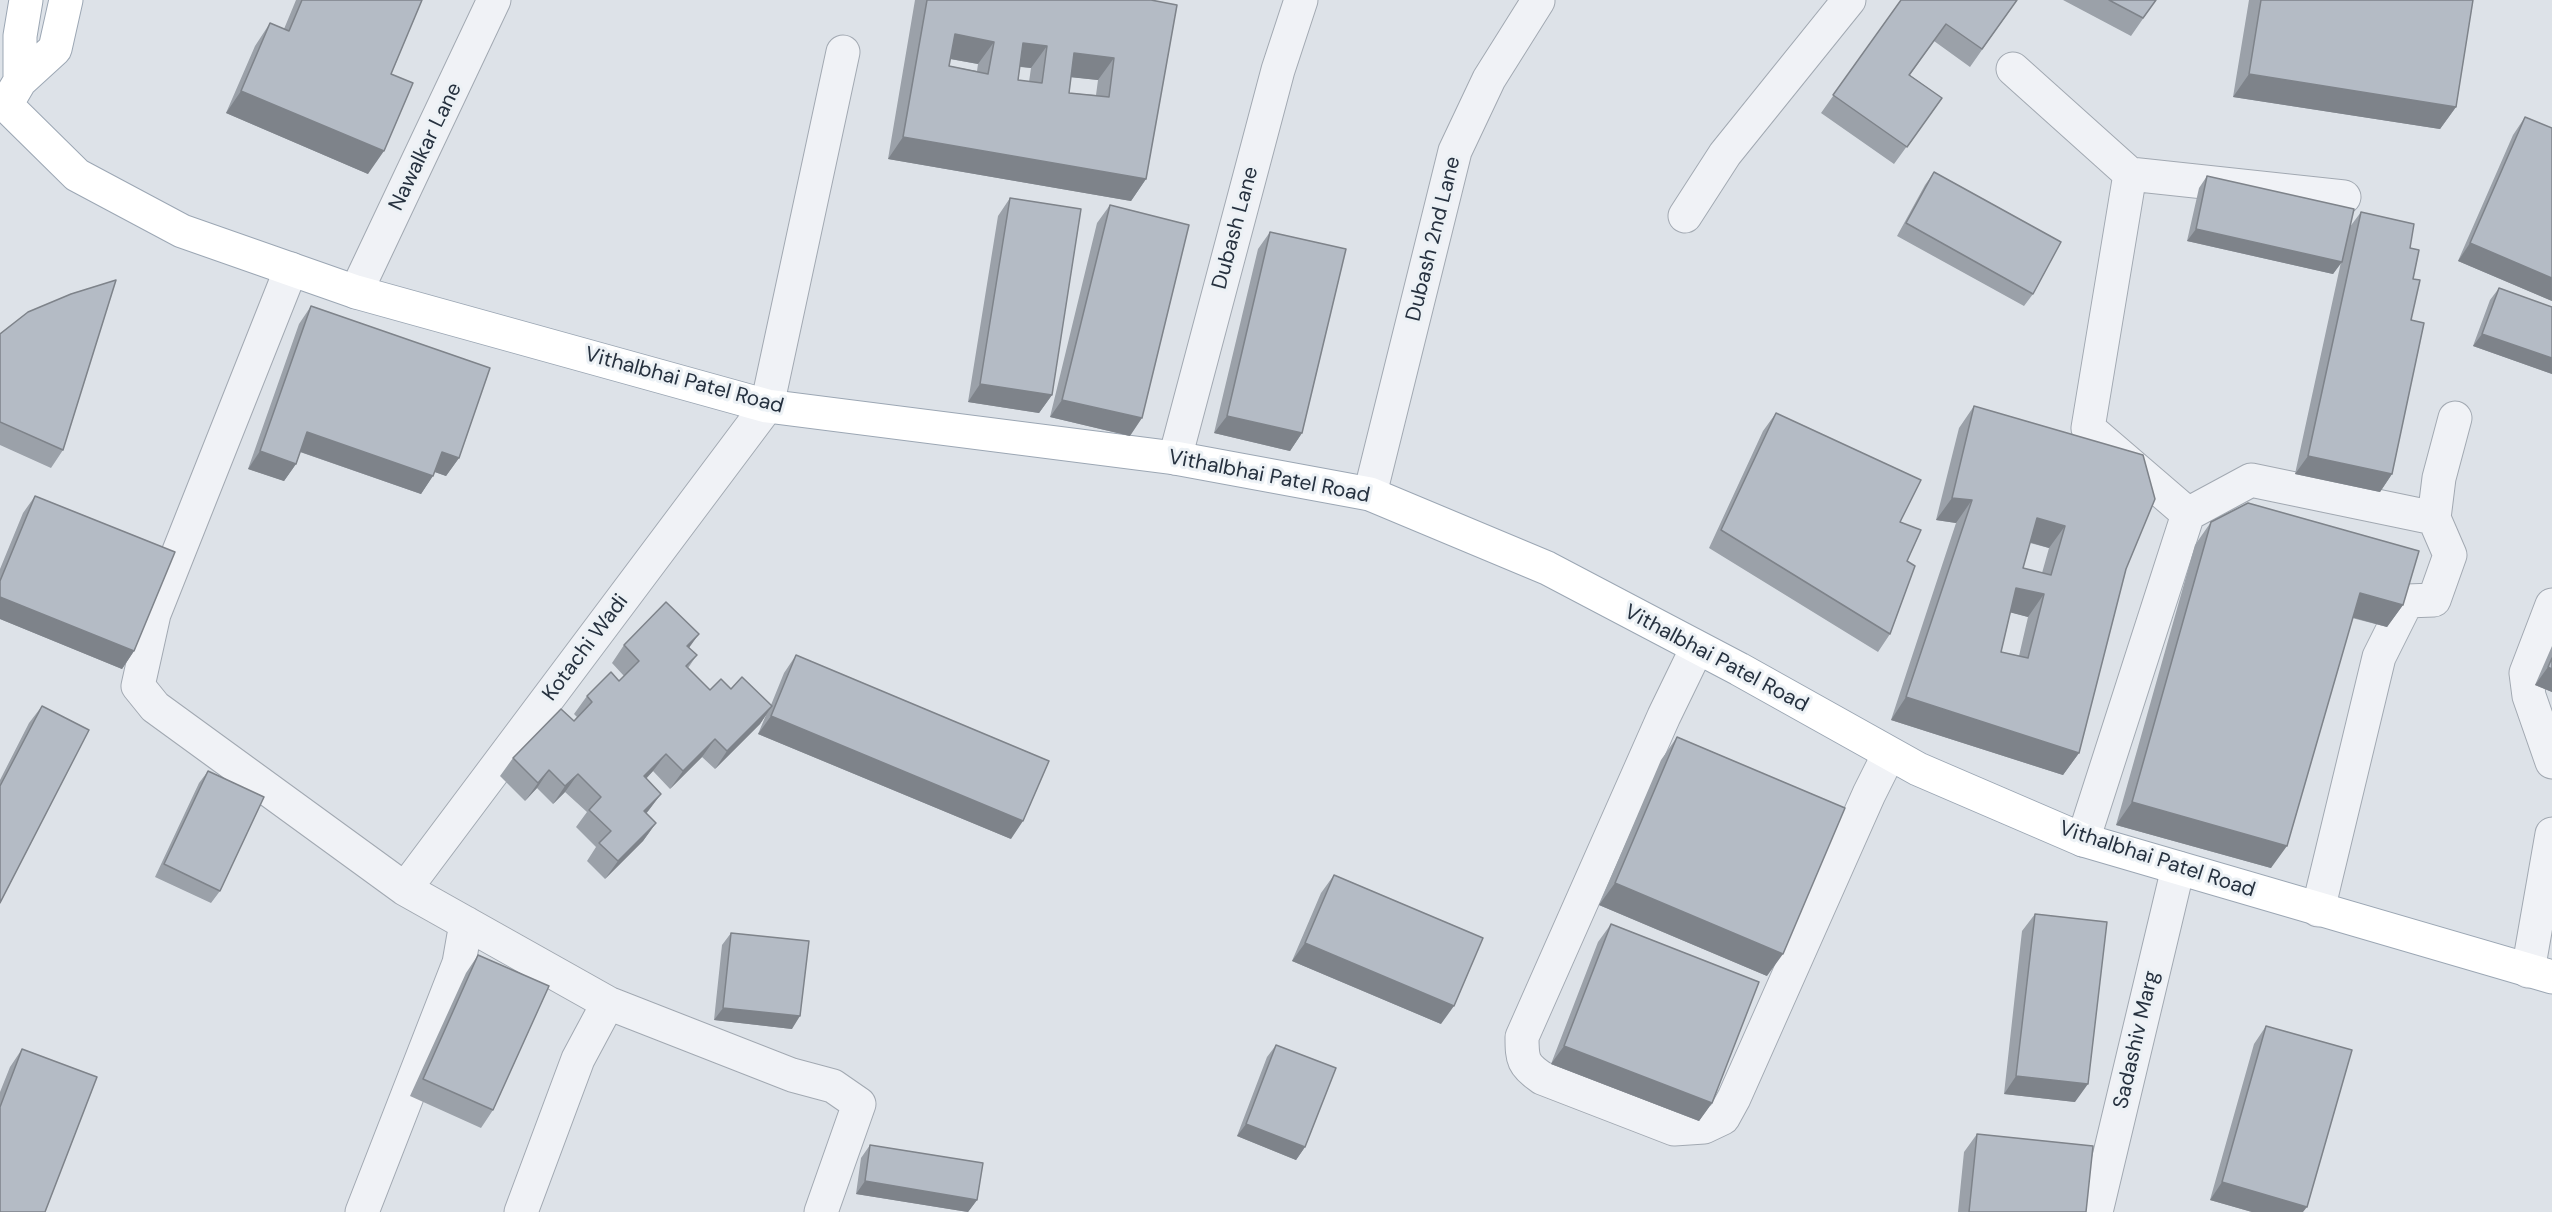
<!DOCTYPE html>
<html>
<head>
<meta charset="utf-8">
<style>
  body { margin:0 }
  canvas { display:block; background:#dde2e8 }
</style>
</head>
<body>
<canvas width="2552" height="1212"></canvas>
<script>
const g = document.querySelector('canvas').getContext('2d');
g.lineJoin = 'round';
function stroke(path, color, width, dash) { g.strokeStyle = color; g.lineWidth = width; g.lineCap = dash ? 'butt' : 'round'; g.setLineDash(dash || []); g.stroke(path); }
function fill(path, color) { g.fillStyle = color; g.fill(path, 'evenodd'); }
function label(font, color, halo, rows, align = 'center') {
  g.font = font + ' "DM Sans",sans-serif'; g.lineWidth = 6; g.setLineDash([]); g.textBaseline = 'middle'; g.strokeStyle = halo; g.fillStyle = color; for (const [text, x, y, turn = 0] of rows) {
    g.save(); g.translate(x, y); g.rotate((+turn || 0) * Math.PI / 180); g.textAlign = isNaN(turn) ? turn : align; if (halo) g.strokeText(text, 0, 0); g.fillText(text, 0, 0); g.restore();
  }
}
const minor = new Path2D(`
  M2013,69L2130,174L2088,428L2188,514L2083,840
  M2130,174L2344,197
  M1685,216L1725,154L1849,0
  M291,269L154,614L138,686L155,707L405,889L608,1003L792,1075L833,1086L859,1104L821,1212
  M356,292L494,0
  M1175,458L1278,70L1301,0
  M1370,494L1455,151L1489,79L1538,1
  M2188,514L2251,480L2434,518L2439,478L2455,418
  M2552,605L2526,673L2529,696L2552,762
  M1697,648L1664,716L1522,1037C1522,1060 1523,1065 1542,1078L1674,1129L1704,1127L1723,1118L1734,1098L1869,794L1889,754
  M405,889L767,406L843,52
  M2318,910L2379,657L2407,601L2434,600L2450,555L2434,518
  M2528,971L2552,834
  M362,1212L459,963L466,923
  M521,1212L578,1059L608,1003
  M2096,1212L2178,868`);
const major = new Path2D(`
  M66,0L55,49L20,81L6,105L77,175L182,231L356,292L767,406L1175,458L1370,494L1547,568L1739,669L1918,769L2083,840L2552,977
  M20,81V36L26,0`);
const wall = new Path2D(`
  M296,0H422L391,74L368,174L226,113L255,46L270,23L284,29Z
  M915,0H1151L1146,179L1131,201L888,159ZM950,59L978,64L977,71L949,66ZM1020,67L1031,68L1029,82L1018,80ZM1071,77L1098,80L1096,95L1069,93Z
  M1901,0H2017L1970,67L1934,41L1910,75L1942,98L1894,164L1821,113Z
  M2063,0H2156L2131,36Z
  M2249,0H2473L2456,107L2440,129L2233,97Z
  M2525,117L2552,128V301L2458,261L2513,135Z
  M1934,172L2033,294L2024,306L1897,236L1925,185Z
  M2207,176L2349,228L2361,212L2410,248L2413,279L2411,320L2392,474L2380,492L2295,474L2341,262L2333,274L2187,241L2199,188Z
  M1010,198L1052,395L1039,413L968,402L998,216Z
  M1110,205L1130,436L1050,417L1097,223Z
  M1270,232L1302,433L1290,451L1214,433L1258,249Z
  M2499,288L2552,307V374L2473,346L2490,300Z
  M311,306L459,458L446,476L435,472L421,494L300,452L296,464L284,481L248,469L299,324Z
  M0,334L63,450L51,468L0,445Z
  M1974,406L2126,569L2079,753L2063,775L1891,720L1956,523L1936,520L1959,428ZM2030,543L2049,548L2042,573L2023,568ZM2010,612L2028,617L2019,656L2001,652Z
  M1776,413L1900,522L1907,561L1890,634L1878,652L1709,548L1763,431Z
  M35,496L134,651L122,669L0,619V569L23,513Z
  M2211,522L2403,605L2387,627L2352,618L2271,868L2116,825L2195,545Z
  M624,645L689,648L697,655L688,668L710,690L731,689L771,705L784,673L796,655L1011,839L758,734L766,715L760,724L715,769L702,757L670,789L653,771L646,779L661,794L646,814L656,823L643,841L605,879L587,861L596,847L576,827L587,812L565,792L553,804L537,788L525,801L500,776L513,758L574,721L577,717L574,714L587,696L619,681L624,676L612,663Z
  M2552,646V692L2535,685Z
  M42,706L0,903V780L29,723Z
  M1677,737L1767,976L1599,905L1661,760Z
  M208,771L220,891L211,903L155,877L199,783Z
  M1334,875L1441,1024L1292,961L1321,893Z
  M2035,914L2075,1102L2004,1094L2022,931Z
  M1611,924L1712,1103L1699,1121L1551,1064L1598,942Z
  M731,933L792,1029L714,1020L722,945Z
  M478,955L493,1110L481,1128L410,1096L466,973Z
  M2266,1026L2303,1212H2252L2210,1200L2254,1044Z
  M1276,1045L1305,1147L1296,1160L1237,1136L1267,1057Z
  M22,1049L0,1212V1092L10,1067Z
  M1977,1134L2086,1212H1958L1964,1152Z
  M870,1145L977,1200L968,1212L856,1194L861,1158Z`);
const shadedWall = new Path2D(`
  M955,34L994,42L978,64L940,57Z
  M1023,43L1047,46L1031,68L1007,65Z
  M1074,53L1114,58L1098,80L1059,76Z
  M2249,74L2456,107L2440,129L2233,97Z
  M241,91L384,151L368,174L226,113Z
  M903,137L1146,179L1131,201L888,159Z
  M2196,229L2342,262L2333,274L2187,241Z
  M2470,243L2552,278V301L2458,261Z
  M2482,334L2552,358V374L2473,346Z
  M980,384L1052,395L1039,413L968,402Z
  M1062,400L1142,418L1130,436L1050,417Z
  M1227,416L1302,433L1290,451L1214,433Z
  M307,432L433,476L421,494L295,450Z
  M260,451L296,464L284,481L248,469Z
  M442,452L459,458L446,476L429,470Z
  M2308,456L2392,474L2380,492L2295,474Z
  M1952,498L1972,500L1956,523L1936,520Z
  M2037,518L2065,526L2049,548L2022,540Z
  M2016,588L2044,594L2028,617L2001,610Z
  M2360,593L2403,605L2387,627L2344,615Z
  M0,597L134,651L122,669L0,619Z
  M699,634L686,652L687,646Z
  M2548,667L2552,669V692L2535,685Z
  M1906,697L2079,753L2063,775L1891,720Z
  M772,706L760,724L715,769L727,751Z
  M771,716L1023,821L1011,839L758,734Z
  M715,739L702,757L670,789L683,771Z
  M666,754L653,771L631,794L644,776Z
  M549,770L537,788L525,801L538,783Z
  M578,774L565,792L553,804L565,786Z
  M661,794L648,811L631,829L644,811Z
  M2132,802L2287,846L2271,868L2116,825Z
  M656,823L643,841L605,879L618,861Z
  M1615,883L1783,954L1767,976L1599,905Z
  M1305,943L1454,1006L1441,1024L1292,961Z
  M723,1008L800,1016L792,1029L714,1020Z
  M1564,1046L1712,1103L1699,1121L1551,1064Z
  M2016,1076L2088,1084L2075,1102L2004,1094Z
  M1246,1124L1305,1147L1296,1160L1237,1136Z
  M865,1181L977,1200L968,1212L856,1194Z
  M2222,1182L2307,1207L2303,1212H2252L2210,1200Z`);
const building = new Path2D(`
  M302,0H422L391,74L413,83L384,151L241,91L270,23L289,31Z
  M927,0H1151L1177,5L1146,179L903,137ZM955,34L994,42L988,74L949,66ZM1023,43L1047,46L1042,83L1018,80ZM1074,53L1114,58L1109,97L1069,93Z
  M1901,0H2017L1982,49L1946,24L1909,75L1942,98L1907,147L1833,95Z
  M2109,0H2156L2143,18Z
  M2261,0H2473L2456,107L2249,74Z
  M2525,117L2552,128V278L2470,243Z
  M1934,172L2061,242L2033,294L1906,223Z
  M2207,176L2354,209L2342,262L2196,229Z
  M1010,198L1081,209L1052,395L980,384Z
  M1110,205L1189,225L1142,418L1062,400Z
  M2361,212L2414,224L2410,248L2419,250L2413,279L2420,280L2411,320L2424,323L2392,474L2308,456Z
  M1270,232L1346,249L1302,433L1227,416Z
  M116,280L63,450L0,422V334L28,312L71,294Z
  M2499,288L2552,307V358L2482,334Z
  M311,306L490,368L459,458L442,452L433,476L307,432L296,464L260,451Z
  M1974,406L2143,455L2155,499L2126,569L2079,753L1906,697L1972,500L1952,498ZM2037,518L2065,526L2051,575L2023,568ZM2016,588L2044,594L2028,658L2001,652Z
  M1776,413L1921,480L1900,522L1921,530L1907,561L1915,566L1890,634L1721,530Z
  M35,496L175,552L134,651L0,597V581Z
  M2248,503L2419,551L2403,605L2360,593L2287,846L2132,802L2211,522Z
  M666,602L699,634L687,646L697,655L686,666L710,690L721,679L731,689L742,677L772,706L727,751L715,739L683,771L666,754L644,776L661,794L644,811L656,823L618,861L599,843L611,831L589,810L601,797L578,774L565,786L549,770L538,783L513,758L561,709L574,721L592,702L587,696L611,672L619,681L639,661L624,645Z
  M796,655L1049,761L1023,821L771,716Z
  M2552,658V669L2548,667Z
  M42,706L89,730L0,903V786Z
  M1677,737L1845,808L1783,954L1615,883Z
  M208,771L264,797L220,891L164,864Z
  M1334,875L1483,938L1454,1006L1305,943Z
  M2035,914L2107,922L2088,1084L2016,1076Z
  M1611,924L1759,982L1712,1103L1564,1046Z
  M731,933L809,941L800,1016L723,1008Z
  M478,955L549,986L493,1110L423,1079Z
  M2266,1026L2352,1050L2307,1207L2222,1182Z
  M1276,1045L1336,1068L1305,1147L1246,1124Z
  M22,1049L97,1077L45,1212H0V1107Z
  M1977,1134L2093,1146L2086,1212H1969Z
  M870,1145L983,1163L977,1200L865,1181Z`);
const streetNames = [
  ["Nawalkar Lane",426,147,-64],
  ["Dubash Lane",1236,228,-75],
  ["Dubash 2nd Lane",1434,239,-76],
  ["Vithalbhai Patel Road",684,381,15],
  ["Vithalbhai Patel Road",1269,477,11],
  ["Kotachi Wadi",586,648,-53],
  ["Vithalbhai Patel Road",1716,659,28],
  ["Vithalbhai Patel Road",2157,860,18],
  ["Sadashiv Marg",2137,1040,-77]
];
stroke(minor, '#a2a9b2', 35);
stroke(major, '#9ca7b4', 35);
stroke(minor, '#f0f2f6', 33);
stroke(major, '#fff', 33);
fill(wall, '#9ba1a9');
fill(shadedWall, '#7e838a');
fill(building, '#b4bbc5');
stroke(building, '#7e838a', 1.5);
label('21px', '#26313f', '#ecf1f5', streetNames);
</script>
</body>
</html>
